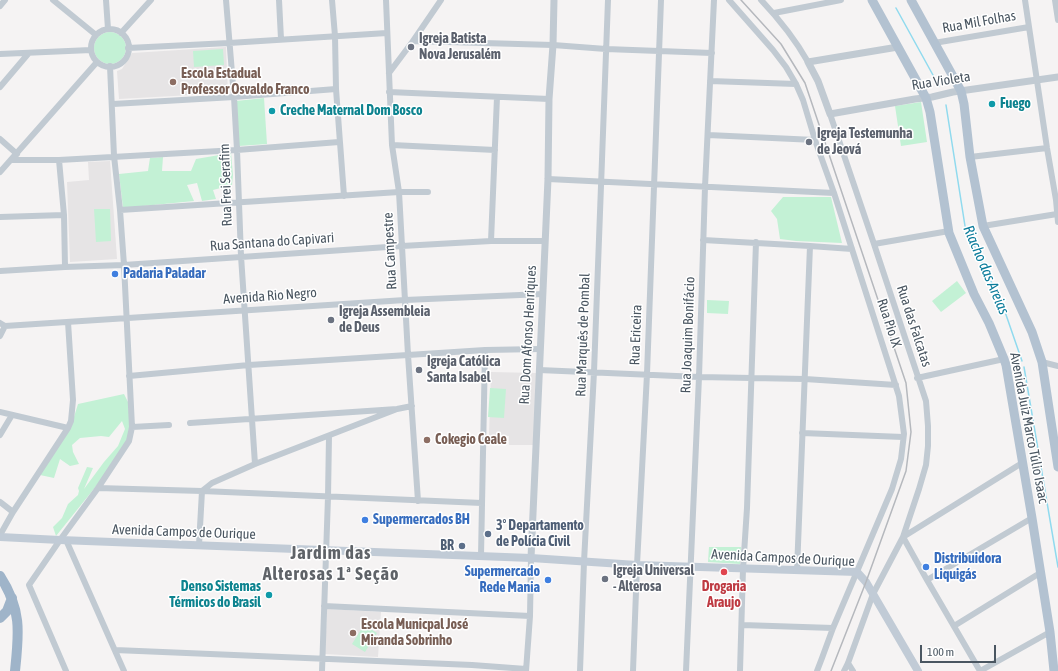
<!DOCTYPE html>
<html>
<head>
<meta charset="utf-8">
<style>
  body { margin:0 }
  #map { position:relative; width:1058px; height:671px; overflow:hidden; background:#f5f3f3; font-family:"Asap Condensed",sans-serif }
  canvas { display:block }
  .scale { position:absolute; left:920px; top:645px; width:76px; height:18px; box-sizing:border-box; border:2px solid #4a5661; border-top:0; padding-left:5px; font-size:12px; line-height:14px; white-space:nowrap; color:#4a5661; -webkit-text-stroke:3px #fff; paint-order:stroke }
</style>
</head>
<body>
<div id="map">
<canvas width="1058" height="671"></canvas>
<div class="scale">100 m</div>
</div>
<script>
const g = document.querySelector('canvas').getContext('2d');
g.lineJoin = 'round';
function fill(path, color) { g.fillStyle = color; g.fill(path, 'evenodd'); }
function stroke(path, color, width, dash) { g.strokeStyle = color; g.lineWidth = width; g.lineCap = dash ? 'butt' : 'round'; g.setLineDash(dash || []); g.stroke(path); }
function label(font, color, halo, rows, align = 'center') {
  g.font = font + ' "Asap Condensed",sans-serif'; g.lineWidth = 3; g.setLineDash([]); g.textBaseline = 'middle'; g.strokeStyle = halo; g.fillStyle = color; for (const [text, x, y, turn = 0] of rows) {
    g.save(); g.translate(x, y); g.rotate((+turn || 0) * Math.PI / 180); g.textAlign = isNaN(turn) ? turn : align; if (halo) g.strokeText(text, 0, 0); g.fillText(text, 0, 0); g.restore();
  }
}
const education = new Path2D(`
  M226,47L228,93L119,99L117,71L122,69L132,53Z
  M110,161L117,259L70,262L67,182L89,180L88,162Z
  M491,372L536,373L534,445H509V436H489Z
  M327,609L381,612L378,657L325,654Z`);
const green = new Path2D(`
  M94 48a16 16 0 1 1 32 0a16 16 0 1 1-32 0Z
  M223,49L224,65L194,67L193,51Z
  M264,98L267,144L239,146L236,101Z
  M921,102L927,142L901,146L895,106Z
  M231,153L233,175L232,185L213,190L216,199L202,201L197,183L187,185L194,201L123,208L119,174L148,171L150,158L163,157L162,171H191L196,159Z
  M783,197H831L842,243L796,241L780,239L777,219L771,211Z
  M94,209H110L111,241L96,242Z
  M957,281L966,293L941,312L932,301Z
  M707,300L729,301L728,314L707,313Z
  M490,388L506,389L504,418L488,417Z
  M124,394L128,402L130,423L127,441L97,485L56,536L53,527L62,518L68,504L78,495L79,491L78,488L87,467L93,468L84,489L104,462L118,446L125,429L122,421L109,437L101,436L80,438L72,445L73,452L79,464L70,466L60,459L54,478L40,475L73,420L78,404Z
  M709,547H741L740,564L708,562Z
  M364,625L377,633L365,652L352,644Z`);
const stream = new Path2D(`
  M896,8L939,86
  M946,105L965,226L1004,309L1022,361
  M1024,367L1058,567`);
const minor = new Path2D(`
  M53,0L96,35
  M106,0L108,29
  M226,0L234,97L237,150L241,256L255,464
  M279,0L281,39
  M332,0L335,36L336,89L344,196
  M386,0L392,145L399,192L408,355L418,501
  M729,0L773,50L786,67L796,84L803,100L815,140L834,193L899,396L904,434L901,459L892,489L833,628L822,658L817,671
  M761,0C779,19 795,39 808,62
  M1025,0L1047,148L1056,200L1058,222
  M1055,0L1058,20
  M0,6L5,0
  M774,13L841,0
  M91 48a19 19 0 1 1 38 0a19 19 0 1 1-38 0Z
  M121,33L151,0
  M413,41L553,45L606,49L712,53
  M934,43L1029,27
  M128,48L229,43L387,33
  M0,54L91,50
  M389,73L413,41L441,0
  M710,81L796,84
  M0,87L28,54
  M389,92L549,99
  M113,104L234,97L336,89
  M830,114L874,244L926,401L928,426V446L926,465L919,489L903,537L873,594L848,663L844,671
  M708,135L815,140
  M0,139L17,154
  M392,145L495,150
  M970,157L1047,148
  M11,160H59L237,150L339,142
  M59,160L64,215L65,267
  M0,172L97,62
  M548,179L834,193
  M120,210L399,192H428
  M0,217L64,215
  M983,226L1057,214
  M703,240L810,246L852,249
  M491,241L497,97
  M874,244L949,231
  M0,271L65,267L124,265L402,246L491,241H545
  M0,323L5,326L405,300L543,294
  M0,336L5,326
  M1042,362L1058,366
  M539,370L699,377L805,379L896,385
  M129,376L249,365L408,355L485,350L540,349
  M917,378L1004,359
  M0,412L68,428
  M190,423L397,409L412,406
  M132,427L169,425
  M802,433L903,437
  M0,435L12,415
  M98,488L202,491L482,503
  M0,502L13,512
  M0,535L13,512L68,428L71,421L73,400L68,322
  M66,540L124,671
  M199,545L202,491L212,483L255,464L397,409
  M481,556L485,350
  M797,570L810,246
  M927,580L1032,518
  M324,606L530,616
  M742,625L833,628
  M954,626L1040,573
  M115,650L472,665L526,669
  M848,663L853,671
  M66,671L29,585L60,540L98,488L129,441L132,427L124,265L120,210L114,156L110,66
  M322,671L328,497L329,436
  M526,671L530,616L531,558
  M580,671L584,562L594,372L608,0
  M633,671L637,565L647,374L661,0
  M686,671L699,377L705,187L714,0
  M740,671L743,569L747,508L756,242
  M980,671L927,580L903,537L1022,463
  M980,671L1050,632`);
const tertiary = new Path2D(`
  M898,47L808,62L818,81L830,114L915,99L932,97L953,92L1058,77
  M531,558L548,179L549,99L553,45L554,0`);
const secondary = new Path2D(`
  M0,537L60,540L531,558L637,565L857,572L866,582L918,671`);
const primary = new Path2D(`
  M872,0L926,98L930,112L949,233L974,294L989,323L1004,359L1006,365L1032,518L1050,632L1054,671
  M911,0L961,91L964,104L970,157L983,226L1032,332L1042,362L1058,467`);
const trunk = new Path2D(`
  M0,576C22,610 19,633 15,671
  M0,618L7,611L12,598`);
const rail = new Path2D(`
  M741,0L781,44L805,83L906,383L911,432L906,471L866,582L831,671`);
const markers = [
  [411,47,4,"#6b7280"],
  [173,82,4,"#8d6e63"],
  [992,104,4,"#0f9aa8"],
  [272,111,4,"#0f9aa8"],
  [809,142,4,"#6b7280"],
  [115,274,4,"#3f7fe0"],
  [331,320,4,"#6b7280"],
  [419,370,4,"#6b7280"],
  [427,440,4,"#8d6e63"],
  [365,520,4,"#3f7fe0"],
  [488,534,4,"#5c6f8a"],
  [462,546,4,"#5c6f8a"],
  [926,567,4,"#3f7fe0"],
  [724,572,4,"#e0444e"],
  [605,579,4,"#6b7280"],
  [548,580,4,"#3f7fe0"],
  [269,595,4,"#0f9aa8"],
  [353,633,4,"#8d6e63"]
];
const streetNames = [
  ["Rua Mil Folhas",979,22,-10],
  ["Rua Violeta",941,81,-9],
  ["Rua Frei Serafim",226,185,-92],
  ["Rua Santana do Capivari",272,242,-4],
  ["Rua Campestre",390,251,-93],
  ["Avenida Rio Negro",270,296,-4],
  ["Rua Pio IX",889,323,72],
  ["Rua das Falcatas",914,326,72],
  ["Rua Dom Afonso Henriques",528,335,-87],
  ["Rua Marquês de Pombal",583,335,-88],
  ["Rua Ericeira",636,335,-88],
  ["Rua Joaquim Bonifácio",688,335,-88],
  ["Avenida Juiz Marco Túlio Isaac",1029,428,79],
  ["Avenida Campos de Ourique",184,532,2],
  ["Avenida Campos de Ourique",783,558,3]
];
const worshipNames = [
  ["Igreja Batista",419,39],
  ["Nova Jerusalém",419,55],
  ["Igreja Testemunha",817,134],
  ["de Jeová",817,150],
  ["Igreja Assembleia",339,312],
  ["de Deus",339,328],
  ["Igreja Católica",427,362],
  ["Santa Isabel",427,378],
  ["Igreja Universal",613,571],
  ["- Alterosa",613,587]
];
const educationNames = [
  ["Escola Estadual",181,74],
  ["Professor Osvaldo Franco",181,90],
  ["Cokegio Ceale",435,440],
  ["Escola Municpal José",361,625],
  ["Miranda Sobrinho",361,641]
];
const cultureNames = [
  ["Fuego",1000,104],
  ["Creche Maternal Dom Bosco",280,111],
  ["Denso Sistemas",261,587,"right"],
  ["Térmicos do Brasil",261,603,"right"]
];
const shopNames = [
  ["Padaria Paladar",123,274],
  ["Supermercados BH",373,520],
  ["Distribuidora",934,559],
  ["Liquigás",934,575],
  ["Supermercado",540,572,"right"],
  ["Rede Mania",540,588,"right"]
];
const serviceNames = [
  ["3° Departamento",496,526],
  ["de Polícia Civil",496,542],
  ["BR",454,546,"right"]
];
const healthNames = [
  ["Drogaria",724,587],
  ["Araujo",724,603]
];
const waterNames = [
  ["Riacho das Areias",986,270,67]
];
const districtNames = [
  ["Jardim das",331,553],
  ["Alterosas 1ª Seção",331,574]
];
fill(education, '#e6e4e5');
fill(green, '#c3f1d5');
stroke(stream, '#90daee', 1.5);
stroke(minor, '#c1cad2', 6);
stroke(tertiary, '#c1cad2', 7);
stroke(secondary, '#c1cbd6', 8);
stroke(primary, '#b3c2d1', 9);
stroke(trunk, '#9fb4c9', 10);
stroke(rail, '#b5b8bd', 1.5);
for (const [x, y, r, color] of markers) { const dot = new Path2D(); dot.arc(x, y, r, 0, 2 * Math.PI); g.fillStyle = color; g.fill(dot); stroke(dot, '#fff', 1.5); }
label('14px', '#4a5661', '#fff', streetNames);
label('bold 14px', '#5b616d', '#fff', worshipNames, 'left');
label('bold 14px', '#785e54', '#fff', educationNames, 'left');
label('bold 14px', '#0d838f', '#fff', cultureNames, 'left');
label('bold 14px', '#366cbe', '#fff', shopNames, 'left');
label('bold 14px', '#4e5e75', '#fff', serviceNames, 'left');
label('bold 14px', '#be3a42', '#fff', healthNames);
label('italic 15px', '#0c7c9b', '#fff', waterNames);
g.letterSpacing = '1px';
label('bold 18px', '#5f6368', '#fff', districtNames);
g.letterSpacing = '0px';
</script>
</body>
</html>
